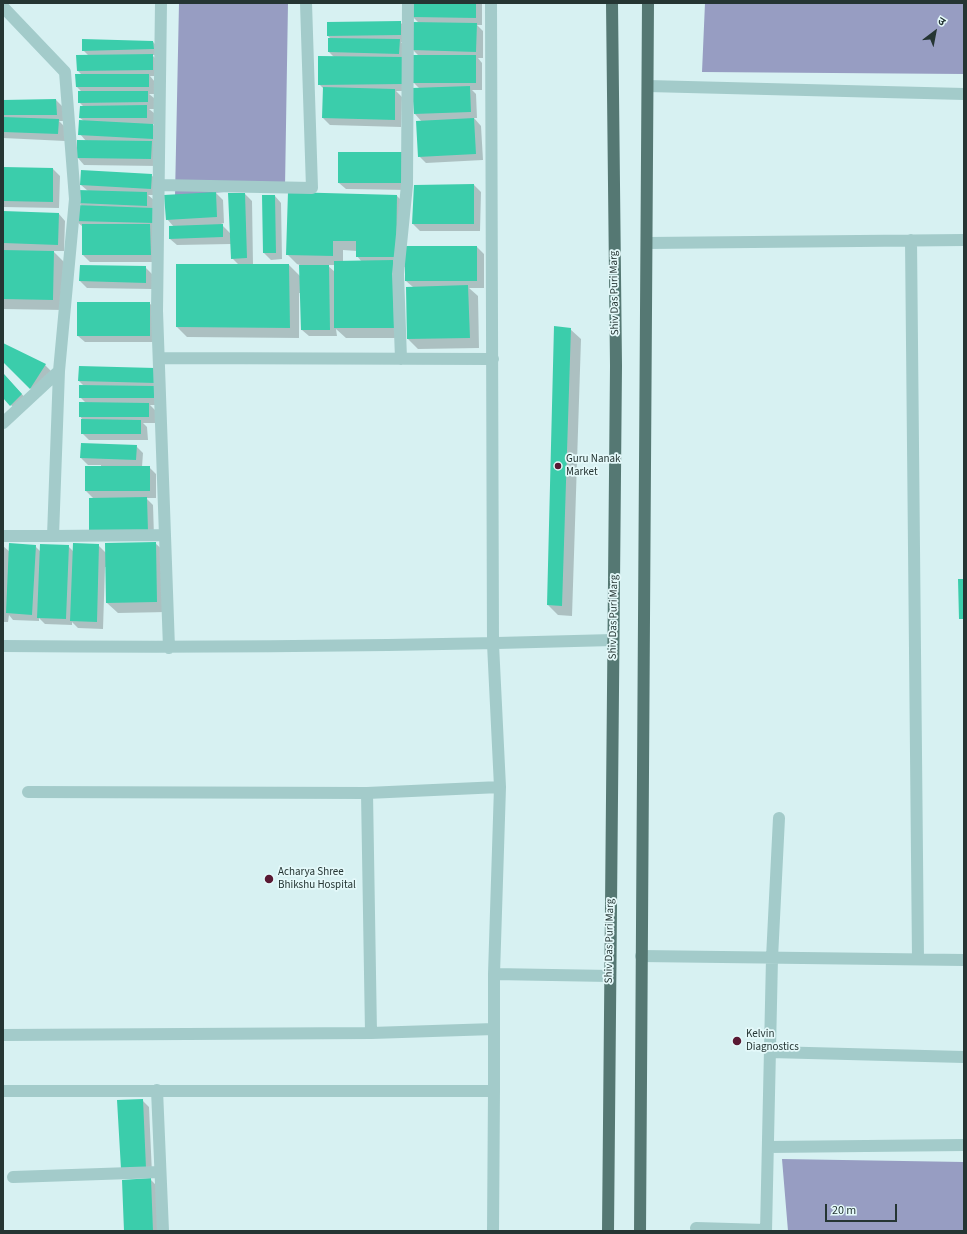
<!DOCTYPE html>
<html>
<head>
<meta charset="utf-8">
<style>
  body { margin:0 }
  #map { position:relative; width:967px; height:1234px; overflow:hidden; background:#d7f1f2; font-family:"Source Sans 3","Noto Sans Devanagari",sans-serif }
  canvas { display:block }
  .frame { position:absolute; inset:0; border:4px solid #253533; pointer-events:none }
  .north { position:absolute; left:915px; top:12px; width:40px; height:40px; -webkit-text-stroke:3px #e4f9fa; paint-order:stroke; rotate:32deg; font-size:11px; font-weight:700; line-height:16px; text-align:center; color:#253533 }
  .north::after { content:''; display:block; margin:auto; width:14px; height:18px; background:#253533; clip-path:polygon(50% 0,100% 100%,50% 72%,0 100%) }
  .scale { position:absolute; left:825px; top:1204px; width:72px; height:18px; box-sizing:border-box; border:2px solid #253533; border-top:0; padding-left:5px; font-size:12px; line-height:14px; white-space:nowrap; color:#253533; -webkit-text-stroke:3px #e4f9fa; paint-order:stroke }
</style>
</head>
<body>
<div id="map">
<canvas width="967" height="1234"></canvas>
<div class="frame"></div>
<div class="north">उ</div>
<div class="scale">20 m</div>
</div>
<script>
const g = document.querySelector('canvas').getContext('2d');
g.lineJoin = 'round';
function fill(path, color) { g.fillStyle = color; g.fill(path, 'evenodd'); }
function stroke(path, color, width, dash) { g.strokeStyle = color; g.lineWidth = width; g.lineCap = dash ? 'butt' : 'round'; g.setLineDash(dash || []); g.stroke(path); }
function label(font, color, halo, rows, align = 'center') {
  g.font = font + ' "Source Sans 3",sans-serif'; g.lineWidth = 3.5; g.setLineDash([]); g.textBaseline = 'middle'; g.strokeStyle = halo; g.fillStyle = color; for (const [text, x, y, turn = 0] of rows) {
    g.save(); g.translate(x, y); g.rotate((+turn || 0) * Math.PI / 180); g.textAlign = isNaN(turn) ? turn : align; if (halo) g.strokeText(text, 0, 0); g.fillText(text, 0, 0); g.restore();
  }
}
const green = new Path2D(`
  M179,3H288L285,187L175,196Z
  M705,3H964V74L702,72Z
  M782,1159L964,1162V1231H788Z`);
const shadow = new Path2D(`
  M413,3H482V25H477L483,31V58H478L482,63V90H472L476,94L477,118H474L481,126L483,160L426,163L419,156L422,122L415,114L414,89H420L414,83L419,56L413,50L419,23L413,17Z
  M400,22L407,29V42H401L406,47L411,91H396L402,97L401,127L330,125L323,118L324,89L319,84L334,57L329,52L331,39L328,36Z
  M153,42L160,49V55H152L159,62V76H150L155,82V94H149L154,98V109H149L154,113V124H152L160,131L158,166L84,165L78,158L86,141L80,134L84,121L80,118L84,107L79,102L82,92L77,87L82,75L78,71L89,56L83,50Z
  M56,100L63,107V121H59L65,127V141L3,138V101Z
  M402,153L410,190L346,189L339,183Z
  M3,168L53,169L60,176L59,208L3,207Z
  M151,175L158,181L157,195H148L154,200L157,262H90L83,255V227L75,220L82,206L78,202L88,191L81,185Z
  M474,185L481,192L480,231H420L413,224Z
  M216,193L223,200L224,223L221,224L231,234L245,194L252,201L253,265H289L301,277L300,265L297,264L287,254L289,193L397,196L407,206L406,247H477L484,254V288H469L478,296L479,348L418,349L408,339L413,287L406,281V267H399L404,338H346L336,329L337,336H309L302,330L301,293H299V338L187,337L177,327L239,265L232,258L231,244L177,245L170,239L174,227L167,219ZM343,250L357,251V256L362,262H343ZM327,265H335V272Z
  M275,196L281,203L282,259L271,260L264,253Z
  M3,212L59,214L65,221L64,251H53L64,262L63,310L3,309Z
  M145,267L152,274V289L87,288L80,281Z
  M149,303L156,309L157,342H85L78,336Z
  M570,329L581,339L572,616L558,615L548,605Z
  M3,344L45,365L52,372L37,395L3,361Z
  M155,369L160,405H150L155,410V423H143L147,427L148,440H89L82,433V419L80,416L86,403L80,397L84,386L79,381Z
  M3,373L28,401L18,412L3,397Z
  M136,446L143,453L142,467H149L156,474V498H146L153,505L154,537L94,499L86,491V467H101V465H88L81,458Z
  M155,543L166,553L167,612L118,613L107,603V567H105L103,629L78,628L72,622V625L45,624L39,618V621L13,620L9,615L8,622H3V546L10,552L35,546L40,551L68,546L73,551L98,545L106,553Z
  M142,1100L149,1107L152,1174L122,1168Z
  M150,1179L157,1186L159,1231H125Z`);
const building = new Path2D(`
  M412,3H476V18L412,17Z
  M401,21V35L327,36V22Z
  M412,22L477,23L476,52L412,50Z
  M328,38L400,39L399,54L328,52Z
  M82,39L153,41L154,49L82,51Z
  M153,54V70L77,71L76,55Z
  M413,55H476V83H413Z
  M318,56L404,57V84L318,85Z
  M75,74H149V87H76Z
  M470,86L471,112L414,114L412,88Z
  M323,87L395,89V120L322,118Z
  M78,91H148V102L78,103Z
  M56,99L57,115H3V100Z
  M147,105V118H79L80,106Z
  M3,117L59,119L58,134L3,132Z
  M474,118L476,154L418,157L416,121Z
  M79,120L153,124V139L78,135Z
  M77,140L152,141L151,159L77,158Z
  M338,152H403V183H338Z
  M3,167L53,168V202L3,201Z
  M81,170L152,174L151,189L80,185Z
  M474,184V224H412L414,185Z
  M78,190L147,192V206L77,203Z
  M216,192L217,217L166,220L164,195Z
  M288,192L397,195L396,257H356V241H333V256L286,255Z
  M228,193H245L247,258L231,259Z
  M262,195H275L276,253H263Z
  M75,205L154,208V223L74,221Z
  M3,211L59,213L58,245L3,243Z
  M82,224H150L151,255H82Z
  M223,224V237L169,239V226Z
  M405,246H477V281H405Z
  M3,250L54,251L53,300L3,299Z
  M393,260L394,328H334V261Z
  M176,264H289L290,328L176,327Z
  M80,265L146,266V283L79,281Z
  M299,265H329L330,330H301Z
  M468,285L470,338L407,339L406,287Z
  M77,302H150V336H77Z
  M554,326L571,328L562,606L547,605Z
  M3,343L46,364L30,389L3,362Z
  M79,366L155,368V383L78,381Z
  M3,373L22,394L10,406L3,398Z
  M79,385L154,386V398H79Z
  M79,402L149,403V417H79Z
  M81,419L141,420V434H81Z
  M81,443L137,445L136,460L80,458Z
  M85,466H150V491H85Z
  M147,497L148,531H89V498Z
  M156,542L157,602L106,603L105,543Z
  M9,543L36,545L32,615L6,613Z
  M73,543L99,544L97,622L70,621Z
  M40,544L69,545L66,619L37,618Z
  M958,579H964V619H959Z
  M143,1099L146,1168L121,1169L117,1100Z
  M151,1178L153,1231H124L122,1180Z`);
const minor = new Path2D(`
  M161,3L157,311L169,648
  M491,3L493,644L500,787L494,974V1091
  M3,7L65,72L75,199L59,371
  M648,86L964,94
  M159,185L312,188L306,3
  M911,240L918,959
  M647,243L964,240
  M159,358L493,359
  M401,359L398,274L407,185L408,3
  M3,423L59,371L53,536H3
  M53,536L165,535
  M3,646C206,648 410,646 613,640
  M28,792L367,793L500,787
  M367,793L371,1033
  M641,956L964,960
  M494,974L610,976
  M3,1035L371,1033L494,1029
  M770,1052L964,1057
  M157,1090L163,1231
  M3,1091H494L493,1231
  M768,1147L964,1145
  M13,1177L160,1172
  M696,1228L766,1230
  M766,1231L772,958L779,818`);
const major = new Path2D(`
  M608,1231L616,366L612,3
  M640,1231L648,3`);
const markers = [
  [558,466,4,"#591933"],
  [269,879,5,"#591933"],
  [737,1041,5,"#591933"]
];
const streetNames = [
  ["Shiv Das Puri Marg",615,293,-91],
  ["Shiv Das Puri Marg",614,617,-89],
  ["Shiv Das Puri Marg",610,941,-89]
];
const poiNames = [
  ["Guru Nanak",566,460],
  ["Market",566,473],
  ["Acharya Shree",278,873],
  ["Bhikshu Hospital",278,886],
  ["Kelvin",746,1035],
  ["Diagnostics",746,1048]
];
fill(green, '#979dc2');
fill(shadow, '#0003');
fill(building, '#3bcdab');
stroke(minor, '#a3cbca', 12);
stroke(major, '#557873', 12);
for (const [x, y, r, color] of markers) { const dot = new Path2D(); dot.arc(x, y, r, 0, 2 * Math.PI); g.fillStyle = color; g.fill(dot); stroke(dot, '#e4f9fa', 1.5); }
label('11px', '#253533', '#e4f9fa', streetNames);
label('11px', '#253533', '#e4f9fa', poiNames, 'left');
</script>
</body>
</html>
